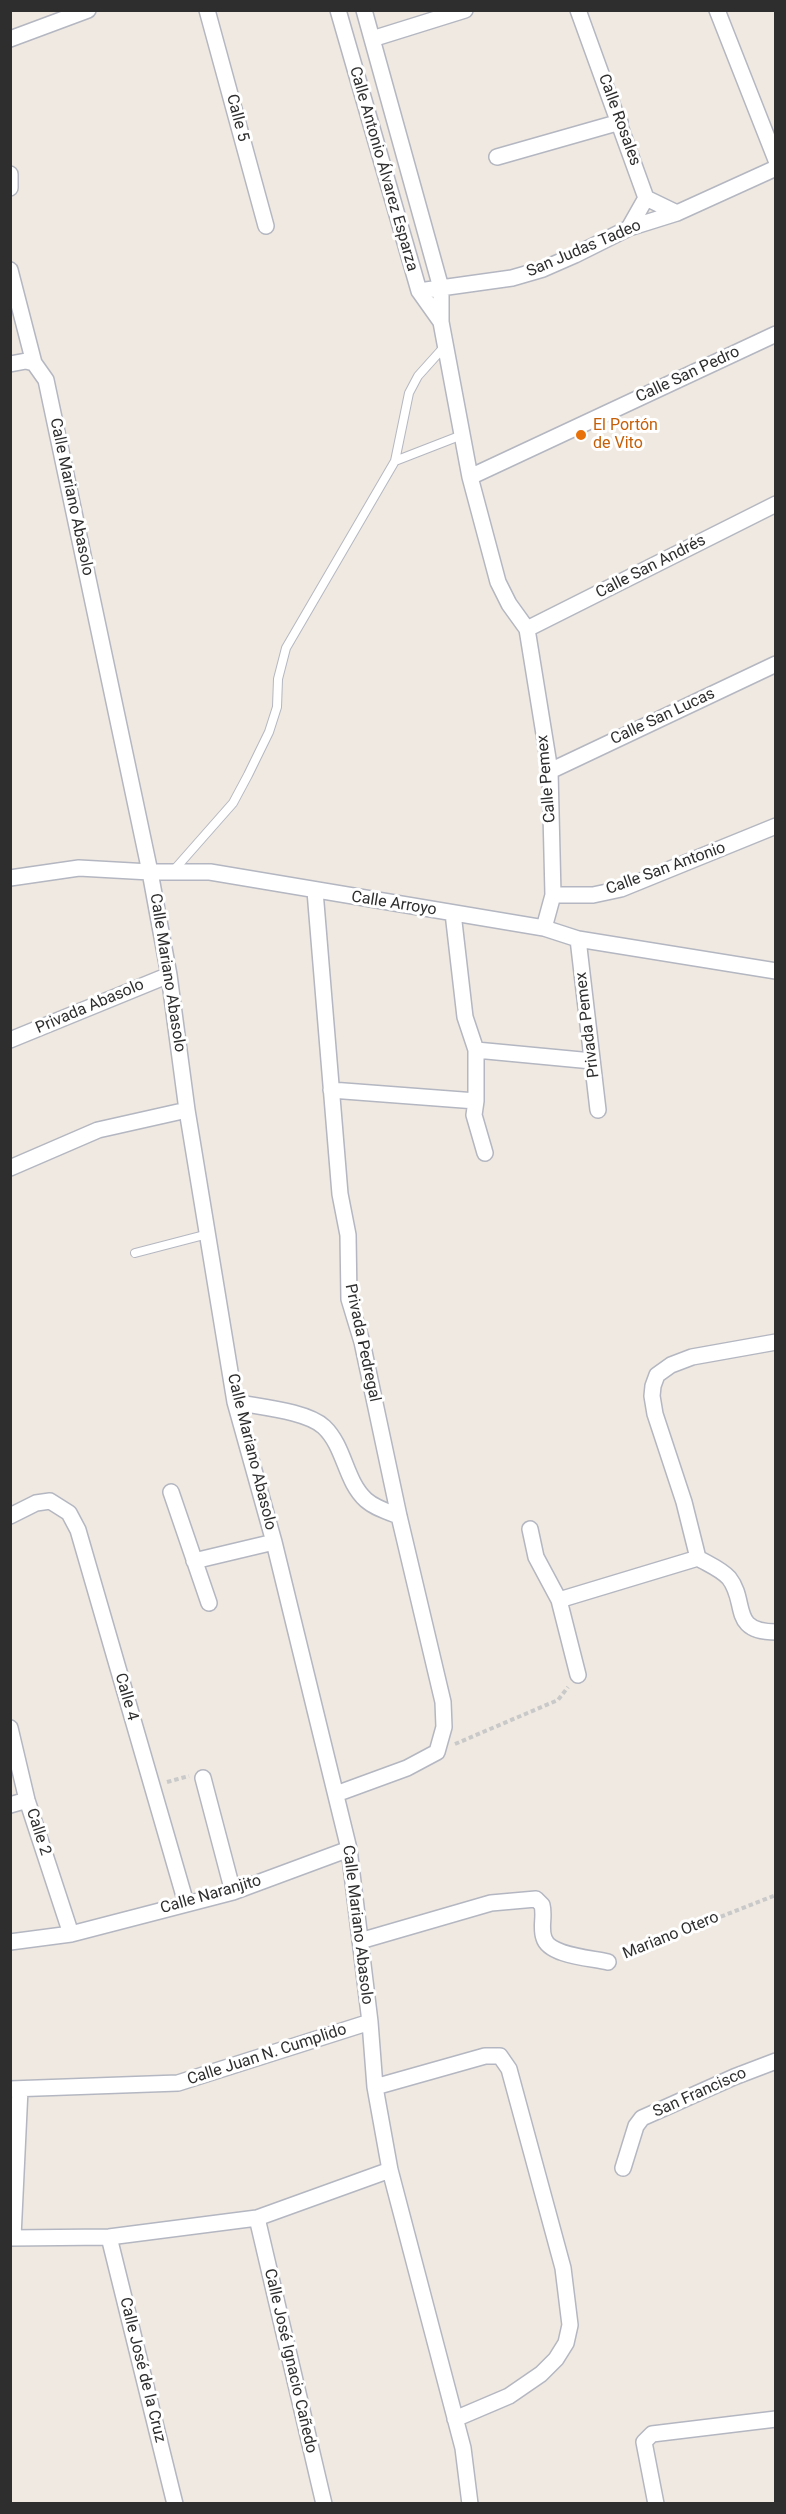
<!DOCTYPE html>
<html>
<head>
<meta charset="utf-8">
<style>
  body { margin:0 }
  #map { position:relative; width:786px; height:2514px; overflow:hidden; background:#efe9e1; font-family:Roboto,sans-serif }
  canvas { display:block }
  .frame { position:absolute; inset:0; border:12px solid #2e2e2e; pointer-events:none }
</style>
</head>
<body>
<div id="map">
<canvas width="786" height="2514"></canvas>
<div class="frame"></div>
</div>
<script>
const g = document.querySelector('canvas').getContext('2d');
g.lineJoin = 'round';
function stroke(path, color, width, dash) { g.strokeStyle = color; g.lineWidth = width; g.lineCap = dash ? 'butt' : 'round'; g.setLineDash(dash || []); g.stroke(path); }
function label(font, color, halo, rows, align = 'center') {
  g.font = font + ' Roboto,sans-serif'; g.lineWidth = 6; g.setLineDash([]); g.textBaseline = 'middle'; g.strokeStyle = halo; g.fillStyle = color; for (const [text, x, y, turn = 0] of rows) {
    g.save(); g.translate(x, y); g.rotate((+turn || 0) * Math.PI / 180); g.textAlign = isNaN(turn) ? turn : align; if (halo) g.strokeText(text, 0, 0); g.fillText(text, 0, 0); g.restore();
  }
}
const path = new Path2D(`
  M455,1744L558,1700L568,1687
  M167,1782L189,1776
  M623,1955L776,1895`);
const service = new Path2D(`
  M395,461L409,393L418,376L444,347
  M174,870L233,803L248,775L269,732L277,707L278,679L286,648L395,461L462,435
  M135,1253L208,1234`);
const minor = new Path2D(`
  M207,10L266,226
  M338,10L419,291L441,322
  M364,10L441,288V322L470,477L498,582L509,604L527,629L550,771L553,895L544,928
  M578,10L646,198L677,213
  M717,10L776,160
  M10,39L88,10
  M372,39L465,10
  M497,157L620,122
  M10,174V188
  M629,228L646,198
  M10,270L34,363L46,380L150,872L169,975L187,1110L235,1402L274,1542L349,1849L370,2022L375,2087L390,2170L463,2448L470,2504
  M419,291L512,278L543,269L575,255L629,228L677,213L776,168
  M10,364L26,361L34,363
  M470,477L776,334
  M527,629L776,504
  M550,771L776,664
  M10,878L79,868L150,872H210L544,928L578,939L776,971
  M315,891L340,1194L348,1235L349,1299L362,1342L399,1516L443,1702L444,1727L437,1752L407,1768L336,1794
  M553,895H593L621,889L776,826
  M453,913L465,1017L476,1050V1101L474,1115L485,1153
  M578,939L598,1110
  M10,1040L169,975
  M476,1050L592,1061
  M331,1090L476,1101
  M10,1168L98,1130L187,1110
  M776,1342L692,1357L671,1365L657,1375L653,1386L652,1396L655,1414L684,1502L698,1558C708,1564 721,1569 729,1578C748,1602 729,1632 776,1632
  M235,1402C259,1407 307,1411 324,1427C345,1447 345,1481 366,1500C375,1508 388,1512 399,1516
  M171,1492L209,1603
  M10,1516L36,1503L50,1501L69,1513L78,1530L186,1903
  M530,1529L536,1557L559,1600L578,1675
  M194,1561L274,1542
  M559,1600L698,1558
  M10,1728L27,1800L71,1934
  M203,1778L233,1892
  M10,1805L27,1800
  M360,1941L491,1903L536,1899L542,1905C545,1916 540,1928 544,1938C549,1956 592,1958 608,1962
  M10,1942L71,1934L233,1892L349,1849
  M375,2087L485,2056H500L509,2069L563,2268L570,2325L566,2343L556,2359L541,2374L509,2396L455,2419
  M10,2089L178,2083L370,2022
  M623,2168L636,2126L642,2118L734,2077L776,2061
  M257,2218L324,2504
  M13,2237L20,2089
  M109,2237L175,2504
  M10,2238L109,2237L257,2218L390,2170
  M656,2504L644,2442L652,2434L776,2419`);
const markers = [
  [581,435,6,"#e8710a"]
];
const streetNames = [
  ["Calle 5",237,118,75],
  ["Calle Rosales",619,120,70],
  ["Calle Antonio Álvarez Esparza",383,169,74],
  ["San Judas Tadeo",584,249,-23],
  ["Calle San Pedro",688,375,-25],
  ["Calle Mariano Abasolo",71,497,78],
  ["Calle San Andrés",651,567,-27],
  ["Calle San Lucas",663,717,-25],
  ["Calle Pemex",547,779,-95],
  ["Calle San Antonio",666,869,-20],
  ["Calle Arroyo",394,904,9],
  ["Calle Mariano Abasolo",167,973,81],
  ["Privada Abasolo",90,1007,-23],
  ["Privada Pemex",588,1025,-97],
  ["Privada Pedregal",362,1343,78],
  ["Calle Mariano Abasolo",251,1452,76],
  ["Calle 4",126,1697,74],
  ["Calle 2",38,1832,72],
  ["Calle Naranjito",211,1895,-16],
  ["Calle Mariano Abasolo",357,1925,83],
  ["Mariano Otero",671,1936,-22],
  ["Calle Juan N. Cumplido",267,2055,-18],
  ["San Francisco",700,2093,-24],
  ["Calle José Ignacio Cañedo",290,2361,77],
  ["Calle José de la Cruz",142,2370,76]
];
const foodNames = [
  ["El Portón",593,426],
  ["de Vito",593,444]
];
stroke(service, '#b4b7c1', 10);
stroke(minor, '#b4b7c1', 18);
stroke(path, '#c9c9c9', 4, [4.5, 3]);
stroke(service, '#fff', 8);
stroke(minor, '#fff', 15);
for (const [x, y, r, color] of markers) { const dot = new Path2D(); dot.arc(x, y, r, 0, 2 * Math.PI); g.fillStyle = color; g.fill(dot); stroke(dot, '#fff', 2); }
label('16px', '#2e2e2e', '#fff', streetNames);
label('16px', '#c56008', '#fff', foodNames, 'left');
</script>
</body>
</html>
